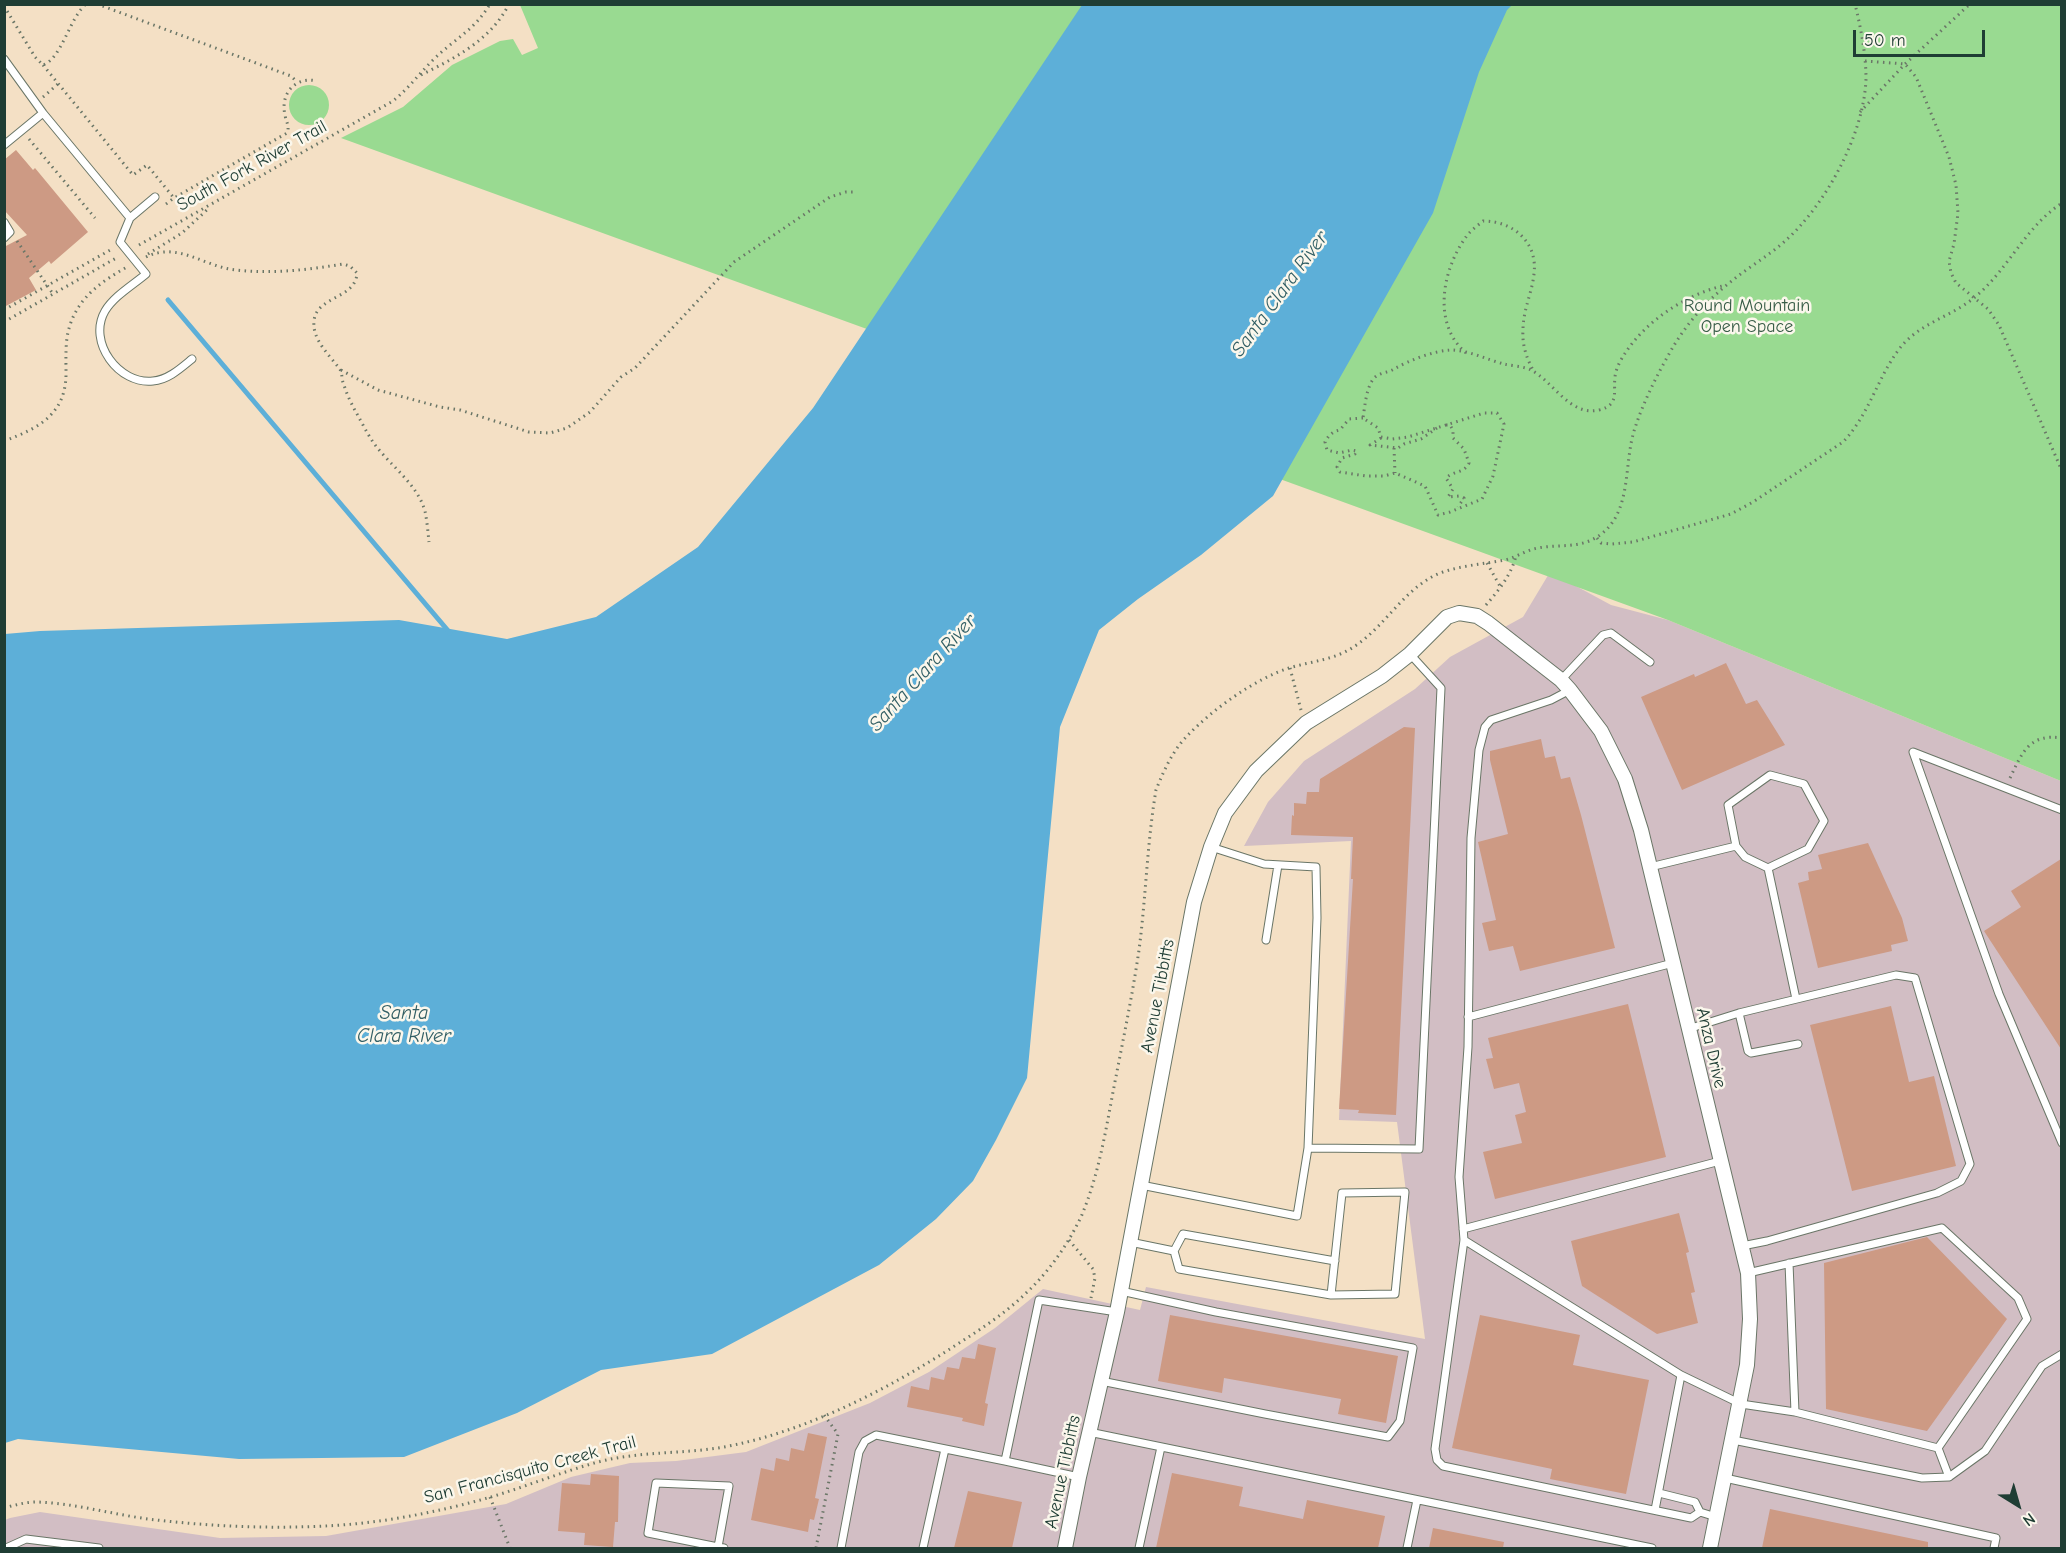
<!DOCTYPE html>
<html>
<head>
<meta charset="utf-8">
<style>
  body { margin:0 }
  #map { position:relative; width:2066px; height:1553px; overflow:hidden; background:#f4e0c5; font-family:"Comic Neue",sans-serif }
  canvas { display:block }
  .frame { position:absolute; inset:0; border:6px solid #1f3d34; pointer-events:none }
  .north { position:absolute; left:1988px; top:1475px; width:60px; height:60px; -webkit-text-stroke:4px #fbf7ec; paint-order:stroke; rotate:143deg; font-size:16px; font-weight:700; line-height:24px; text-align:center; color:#1f3d34 }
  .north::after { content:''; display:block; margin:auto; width:21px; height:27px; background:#1f3d34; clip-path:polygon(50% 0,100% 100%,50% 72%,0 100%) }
  .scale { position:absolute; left:1853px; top:30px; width:132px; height:27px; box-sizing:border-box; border:3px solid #1f3d34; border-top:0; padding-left:8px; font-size:18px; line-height:21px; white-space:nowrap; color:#1f3d34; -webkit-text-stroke:4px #fbf7ec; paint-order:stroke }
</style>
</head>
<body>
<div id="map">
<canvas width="2066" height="1553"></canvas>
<div class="frame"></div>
<div class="north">N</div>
<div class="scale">50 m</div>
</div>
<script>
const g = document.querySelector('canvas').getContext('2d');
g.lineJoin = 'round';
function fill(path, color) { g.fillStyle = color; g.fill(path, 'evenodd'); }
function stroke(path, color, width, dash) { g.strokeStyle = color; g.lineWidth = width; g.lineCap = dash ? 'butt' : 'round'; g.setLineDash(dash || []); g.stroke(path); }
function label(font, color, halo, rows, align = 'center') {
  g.font = font + ' "Comic Neue",sans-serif'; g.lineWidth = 5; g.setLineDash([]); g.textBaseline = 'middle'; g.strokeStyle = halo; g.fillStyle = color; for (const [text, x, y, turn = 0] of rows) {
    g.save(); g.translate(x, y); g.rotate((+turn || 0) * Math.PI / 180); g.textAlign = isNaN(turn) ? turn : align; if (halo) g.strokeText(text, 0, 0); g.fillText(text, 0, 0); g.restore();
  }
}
const industrial = new Path2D(`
  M1550,572L1611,605L1668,620L2061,781V1548H5V1520L10,1518L40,1512L220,1538L326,1536L506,1504L571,1477L630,1463L676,1461L746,1452L870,1403L929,1372L995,1328L1043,1289L1140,1310L1146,1287L1425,1339L1397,1122L1339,1120L1351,841L1244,846L1268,802L1304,761L1415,689L1450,657L1523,617Z`);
const green = new Path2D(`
  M520,5H2061V781L1668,620L341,138L403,107L452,65L500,41L513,39L522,55L538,48Z
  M289 105a20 20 0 1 1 40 0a20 20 0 1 1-40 0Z`);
const water = new Path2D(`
  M1082,5H1512L1507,10L1479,72L1433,213L1273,496L1201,555L1138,599L1099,630L1060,727L1027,1078L996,1140L973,1181L936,1219L879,1265L712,1354L601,1370L517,1413L404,1457L239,1459L18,1439L5,1443V634L40,631L399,620L507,639L596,617L698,547L813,408Z`);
const stream = new Path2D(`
  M168,300L450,633`);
const building = new Path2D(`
  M16,150L33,170L35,168L88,232L51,264L49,261L29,278L36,290L4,307V247L27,235L4,210V160Z
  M1726,663L1746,704L1757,700L1785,745L1682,790L1641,697L1694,674L1695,677Z
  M1404,727L1415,728L1396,1115L1358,1113L1359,1110L1339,1109L1353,879H1351L1353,837L1291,835L1292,815L1294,816V803L1306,804L1307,792H1319L1320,779Z
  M1541,739L1545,758L1555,756L1561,779L1570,777L1581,815L1615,948L1520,971L1513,946L1489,951L1482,923L1496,920L1478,842L1508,834L1490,760V751Z
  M1868,843L1902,918L1908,941L1891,945L1892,951L1818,968L1798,883L1809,880L1808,872L1822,869L1818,855Z
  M2061,859V1049L1984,931L2021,907L2011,891Z
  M1628,1004L1666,1157L1495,1199L1483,1152L1522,1143L1515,1115L1526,1112L1519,1083L1494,1089L1486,1059L1493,1058L1488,1038Z
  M1891,1006L1909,1082L1934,1076L1956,1166L1852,1191L1810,1025Z
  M1679,1213L1689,1252L1686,1253L1695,1292L1691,1293L1698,1323L1657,1334L1582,1286L1571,1241Z
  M1927,1237L2007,1319L1927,1431L1826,1409L1824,1263Z
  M1170,1315L1398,1356L1386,1423L1338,1414L1341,1399L1224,1378L1222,1393L1158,1381Z
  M1480,1315L1580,1335L1573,1365L1649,1380L1626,1494L1550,1479L1552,1469L1452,1448Z
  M978,1344L996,1348L985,1403L988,1404L984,1426L962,1421L963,1418L907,1407L911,1386L929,1390L931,1377L944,1380L947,1367L959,1369L962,1357L975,1359Z
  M808,1433L827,1437L815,1498L819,1499L814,1520L810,1519L808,1532L751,1520L761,1468L774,1471L776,1458L789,1461L791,1448L804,1451Z
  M1172,1473L1243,1487L1239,1506L1303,1519L1307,1500L1385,1516L1378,1548H1156Z
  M591,1474L619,1476L618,1522H615L613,1547L584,1545L585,1533L558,1531L562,1483L590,1485Z
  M968,1491L1022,1502L1012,1548H954Z
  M1770,1509L1928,1542V1548H1762Z
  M1433,1528L1504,1542L1503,1548H1429Z`);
const path = new Path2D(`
  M97,4L291,76L297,82
  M4,6L35,57L43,65C62,58 69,19 86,4
  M1865,61L1905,64L1916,77L1949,157L1956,185L1958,213L1954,244L1949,261L1951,273L1956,283L1988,309L1999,325L2062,471
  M43,65L133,175L147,165L174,198
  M421,75C455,58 491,40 509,4
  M43,97L58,84
  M1860,112L1905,64L1970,4
  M29,139L95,218
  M166,204L174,198L287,133C290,126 286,122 285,115C280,94 295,76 317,81
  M17,241L53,294
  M139,245L393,101C408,89 419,74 433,60C454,39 474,31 490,4
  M148,254L182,233L209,208
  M146,257C178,241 204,267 236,270C272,274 307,270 343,264L350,266L357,273C356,299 316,296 314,321C312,339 329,355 339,368C343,373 341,379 344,385C347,395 352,405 357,414C362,423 367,433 373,442C389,465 417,483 425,511C427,521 428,532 429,542
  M4,310L112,249
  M4,322L118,257
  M1466,353C1432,324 1442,270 1466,237C1470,231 1477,226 1483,221C1513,221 1538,242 1534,274C1532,293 1523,310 1523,330C1522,344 1526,357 1533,370
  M341,370L378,390L440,407L460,410L529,432L550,433L567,428L590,412L621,377L635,368L734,262L830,197L846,192H856
  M1363,418L1349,419L1340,430C1333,431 1329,435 1325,442L1327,450L1339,453L1352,450L1357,451L1355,454L1342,458L1337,467L1340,472L1366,476H1384L1395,473L1425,486L1438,515L1450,512L1482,499L1493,476L1504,424L1497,413H1484L1408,437L1392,439L1381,437L1378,428L1363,418C1365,406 1366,388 1374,378C1380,372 1388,373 1394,369C1410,360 1433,351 1451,350C1468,350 1488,360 1504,364C1512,366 1523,366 1531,370C1553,381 1570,417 1599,410C1620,405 1613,391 1615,377C1616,368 1621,359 1626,352C1647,320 1686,295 1722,286
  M1446,425H1450L1453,430V438L1464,449L1469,463C1465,473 1453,471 1446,478L1453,489L1448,497L1459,496L1464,498L1458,507
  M1381,438L1370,445L1398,448L1404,444L1421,439L1437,428
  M4,441C40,428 67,413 66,371C66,355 65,340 70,325C79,297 102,281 127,267
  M1394,448L1395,473
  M1597,538L1601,543L1612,544L1633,542L1731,514L1753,502L1843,442C1868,416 1877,380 1897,352C1917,323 1950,318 1975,297C2008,270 2025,227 2062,203
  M1487,563L1501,588
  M1486,605C1499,590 1511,575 1516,556
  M1290,668L1301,710
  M2010,778C2022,753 2029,733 2062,738
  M1069,1240L1093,1269L1095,1278L1091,1298
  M490,1497L510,1548
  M4,1508C15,1505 26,1502 36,1502C73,1503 111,1514 148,1519C206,1526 265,1529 324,1526C378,1524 439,1512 491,1497C527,1486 562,1472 598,1462C644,1450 688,1455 734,1445C810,1429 888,1389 953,1347C978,1331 1003,1315 1024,1295C1048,1273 1067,1246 1081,1217C1098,1177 1105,1135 1113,1092C1122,1045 1132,998 1139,950C1146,897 1147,843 1156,790C1164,770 1173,750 1188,735C1213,709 1255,679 1289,668C1312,661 1335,660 1355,646C1387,625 1406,585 1443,572C1464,565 1484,564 1505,560C1517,557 1526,550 1538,548C1559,544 1581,549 1600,535C1633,511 1623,463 1635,428C1643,403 1656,377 1669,354C1685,325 1707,300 1733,280C1749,267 1768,256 1784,242C1825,206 1864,135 1866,79C1866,54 1861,29 1855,4
  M816,1548L838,1434L824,1415`);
const lane = new Path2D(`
  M4,59L43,113L130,218L155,197
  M4,145L43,113
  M130,218L120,242L146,274C133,285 114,296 105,311C87,342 119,385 153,381C168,380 181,368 192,359
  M4,222L10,232L4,238
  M1561,680L1603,635L1611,633L1650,662
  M1570,690L1551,700L1491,720L1485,727L1479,750L1471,838L1468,1047L1459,1177L1464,1240L1435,1449L1437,1460L1443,1466L1691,1518L1700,1512
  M2062,810L1913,752L1999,994L2062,1143
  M1736,846L1745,857L1768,868
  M1211,847L1264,864L1316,867L1317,918L1308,1148L1419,1149L1441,688L1410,654
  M1650,867L1736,846L1728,805L1770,775L1804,784L1824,821L1808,849L1768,868L1796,999
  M1266,940L1278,865
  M1739,1013L1748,1051L1751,1053L1798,1044
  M1468,1017L1673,963
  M1688,1029L1739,1013L1896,975L1915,978L1970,1164L1961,1181L1937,1193L1767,1241L1742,1246
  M1141,1185L1297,1216L1308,1148
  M1463,1229L1720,1161
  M1464,1240L1681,1375
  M1130,1242L1174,1251
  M1789,1263L1795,1412
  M1748,1273L1942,1228L2018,1298L2027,1319L1938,1448L1949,1477
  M1331,1295L1342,1193L1405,1192L1395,1294L1331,1295L1179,1269L1174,1251L1183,1234L1335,1261
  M1101,1381L1265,1414L1388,1437L1400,1421L1413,1348L1216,1312L1121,1291
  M1089,1432L1652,1548
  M1733,1440L1922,1478L1949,1477L1985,1451L2042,1366L2062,1354
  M1079,1477L1005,1461L1039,1300L1117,1312
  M1725,1478L1996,1538L1994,1548
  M1659,1493L1695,1502L1700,1512L1716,1517
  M1655,1510L1681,1375L1741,1404L1795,1412L1938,1448
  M718,1547L729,1486L656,1483L648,1533L718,1547L724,1548
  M6,1548L26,1539L99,1548
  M841,1548L859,1452L865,1441L876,1435L1005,1461
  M923,1548L945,1449
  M1139,1548L1161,1447
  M1407,1548L1417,1500`);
const street = new Path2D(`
  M1065,1548L1079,1477L1117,1312L1194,902L1211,847L1225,813L1256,771L1306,723L1382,676L1410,654L1447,617L1459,613L1477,616L1488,623L1561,680L1570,690L1601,731L1625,779L1641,830L1748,1273L1750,1319L1747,1365L1710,1548`);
const streetNames = [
  ["South Fork River Trail",252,166,-29],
  ["Avenue Tibbitts",1158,996,-79],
  ["Anza Drive",1711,1048,77],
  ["San Francisquito Creek Trail",530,1470,-15],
  ["Avenue Tibbitts",1063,1472,-78]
];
const parkNames = [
  ["Round Mountain",1747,306],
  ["Open Space",1747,327]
];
const waterNames = [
  ["Santa Clara River",1280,294,-54],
  ["Santa Clara River",923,673,-48],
  ["Santa",404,1013],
  ["Clara River",404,1036]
];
fill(industrial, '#d2bec4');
fill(green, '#99da91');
fill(water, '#5dafd8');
stroke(stream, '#5dafd8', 5);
fill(building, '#cd9a84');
stroke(lane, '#6a7667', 9);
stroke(street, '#6a7667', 16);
stroke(path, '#6a7667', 3, [1.5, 4.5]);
stroke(lane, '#fff', 7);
stroke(street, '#fff', 14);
label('18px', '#1f3d34', '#fbf7ec', streetNames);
label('18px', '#375c47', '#fbf7ec', parkNames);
label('italic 20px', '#325f65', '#fbf7ec', waterNames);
</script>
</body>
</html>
